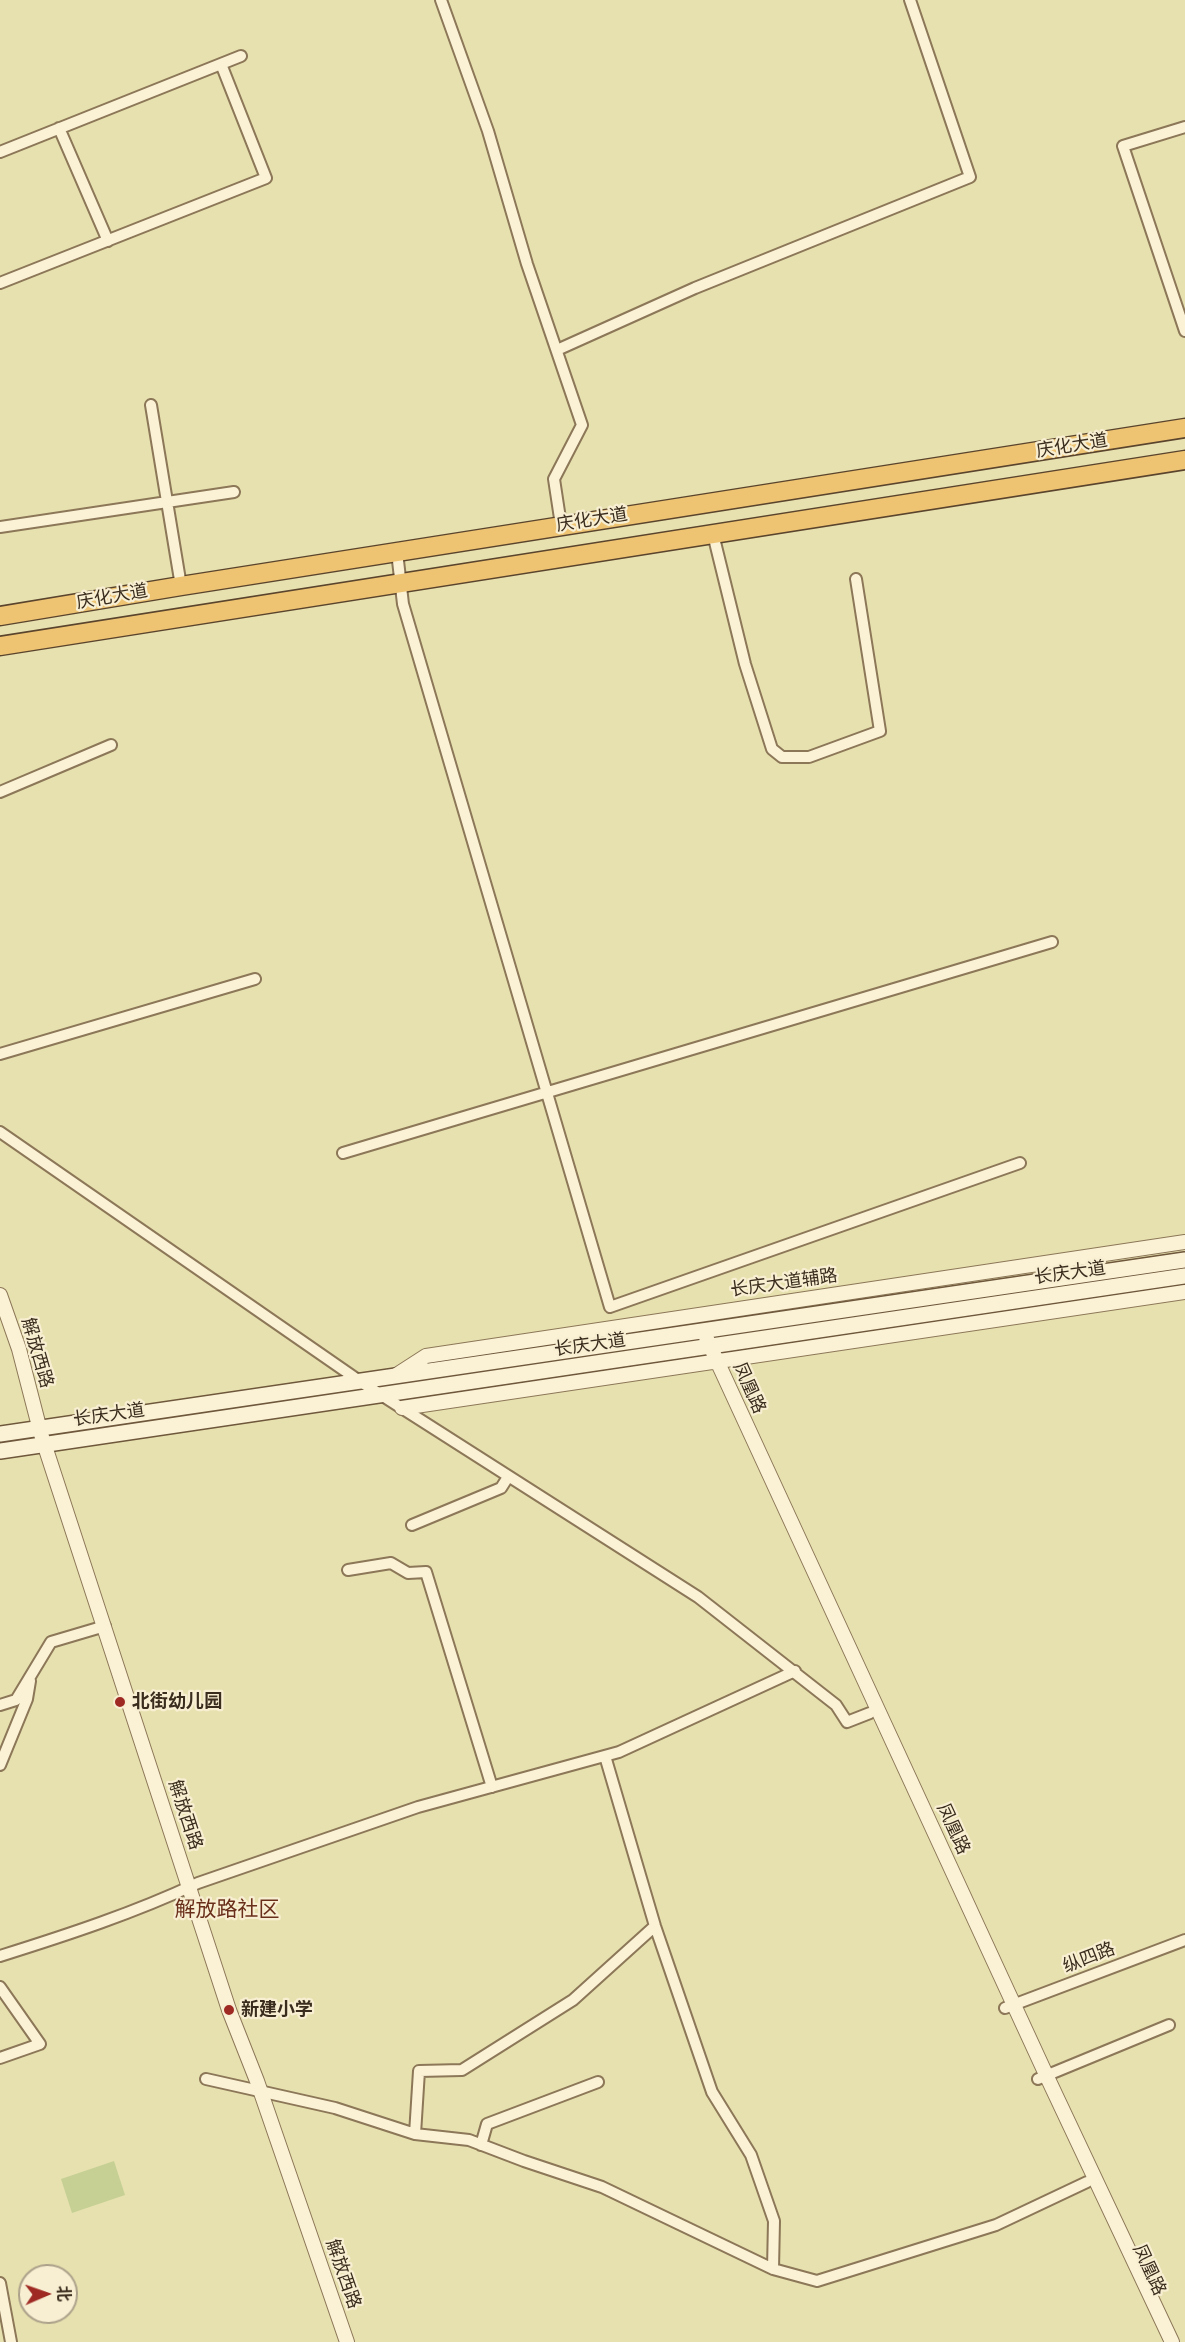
<!DOCTYPE html>
<html>
<head>
<meta charset="utf-8">
<style>
  body { margin:0 }
  #map { position:relative; width:1185px; height:2342px; overflow:hidden; background:#f1e5c2; font-family:"IBM Plex Serif","Noto Sans SC",serif }
  canvas { display:block }
  .north { position:absolute; left:18px; top:2264px; width:60px; height:60px; box-sizing:border-box; background:#f8efd3; border:2px solid #aca18a; border-radius:50%; rotate:88deg; font-size:16px; font-weight:700; line-height:24px; text-align:center; color:#3b2d1d }
  .north::after { content:''; display:block; margin:auto; width:21px; height:27px; background:#9f2a24; clip-path:polygon(50% 0,100% 100%,50% 72%,0 100%) }
</style>
</head>
<body>
<div id="map">
<canvas width="1185" height="2342"></canvas>
<div class="north">北</div>
</div>
<script>
const g = document.querySelector('canvas').getContext('2d');
g.lineJoin = 'round';
function fill(path, color) { g.fillStyle = color; g.fill(path, 'evenodd'); }
function stroke(path, color, width, dash) { g.strokeStyle = color; g.lineWidth = width; g.lineCap = dash ? 'butt' : 'round'; g.setLineDash(dash || []); g.stroke(path); }
function label(font, color, halo, rows, align = 'center') {
  g.font = font + ' "IBM Plex Serif","Noto Sans SC",serif'; g.lineWidth = 4.5; g.setLineDash([]); g.textBaseline = 'middle'; g.strokeStyle = halo; g.fillStyle = color; for (const [text, x, y, turn = 0] of rows) {
    g.save(); g.translate(x, y); g.rotate((+turn || 0) * Math.PI / 180); g.textAlign = isNaN(turn) ? turn : align; if (halo) g.strokeText(text, 0, 0); g.fillText(text, 0, 0); g.restore();
  }
}
const farmland = new Path2D(`
  M0,0H1185V2342H0ZM30,2276H66V2312H30Z`);
const green = new Path2D(`
  M114,2161L125,2195L72,2213L61,2179Z`);
const minor = new Path2D(`
  M441,0L488,131L527,264L582,425L554,479L561,525
  M1185,127L1123,146L1185,331
  M59,128L108,241
  M0,152L241,56
  M0,283L266,178L221,64
  M557,350L695,288L970,177L910,0
  M151,405L181,586
  M0,527L234,492
  M713,534L745,664L772,749L782,757H809L880,731L856,579
  M397,552L403,604L610,1307L1020,1163
  M0,792L111,745
  M0,1054L255,979
  M0,1132L361,1382L698,1597L836,1705L847,1722L870,1713
  M343,1153L1052,942
  M412,1525L501,1488L508,1477
  M348,1570L391,1563L408,1573L426,1572L492,1787
  M0,1705L16,1700L51,1642L105,1626
  M605,1756L655,1926L712,2092L751,2155L774,2221L773,2269
  M0,1765L27,1699L30,1681
  M0,1956C67,1935 134,1913 198,1883L418,1807L619,1752L795,1671
  M0,1987L40,2044L0,2058
  M1005,2008L1185,1940
  M206,2079L335,2108L415,2134L469,2140L524,2161L602,2187L773,2269L817,2281L996,2225L1087,2182
  M1038,2079L1169,2025
  M415,2134L419,2071L462,2070L573,2000L655,1926
  M481,2145L487,2124L598,2082
  M0,2283L11,2342`);
const tertiary = new Path2D(`
  M0,1295L19,1349L41,1434L229,2010L257,2081L347,2342
  M706,1337L1049,2081L1172,2342
  M395,1376L426,1356L1185,1242
  M402,1408L1185,1292`);
const secondary = new Path2D(`
  M0,1434L1185,1260
  M0,1451L1185,1276`);
const trunk = new Path2D(`
  M0,616L181,586L1185,428
  M0,646L1185,460`);
const markers = [
  [120,1702,6,"#9f2a24"],
  [229,2010,6,"#9f2a24"]
];
const streetNames = [
  ["庆化大道",1072,446,-9],
  ["庆化大道",592,520,-9],
  ["庆化大道",112,597,-10],
  ["长庆大道",1070,1273,-8],
  ["长庆大道辅路",784,1283,-8],
  ["长庆大道",590,1345,-8],
  ["解放西路",37,1353,74],
  ["凤凰路",749,1388,66],
  ["长庆大道",109,1415,-8],
  ["解放西路",185,1815,72],
  ["凤凰路",953,1829,65],
  ["纵四路",1089,1958,-21],
  ["凤凰路",1149,2270,65],
  ["解放西路",343,2274,71]
];
const poiNames = [
  ["北街幼儿园",132,1702],
  ["新建小学",241,2010]
];
const quarterNames = [
  ["解放路社区",227,1910]
];
fill(farmland, '#e7e1af');
fill(green, '#c6d095');
stroke(minor, '#8c7758', 14);
stroke(tertiary, '#8c7758', 16);
stroke(secondary, '#6e573b', 18);
stroke(trunk, '#5a442d', 21);
stroke(minor, '#fbf2d6', 10);
stroke(tertiary, '#fbf2d6', 14);
stroke(secondary, '#fbf2d6', 15);
stroke(trunk, '#eec473', 18);
for (const [x, y, r, color] of markers) { const dot = new Path2D(); dot.arc(x, y, r, 0, 2 * Math.PI); g.fillStyle = color; g.fill(dot); stroke(dot, '#f8efd3', 2); }
label('18px', '#3b2d1d', '#f8efd3', streetNames);
label('bold 18px', '#3b2d1d', '#f8efd3', poiNames, 'left');
label('21px', '#6a2f1a', '#f8efd3', quarterNames);
</script>
</body>
</html>
